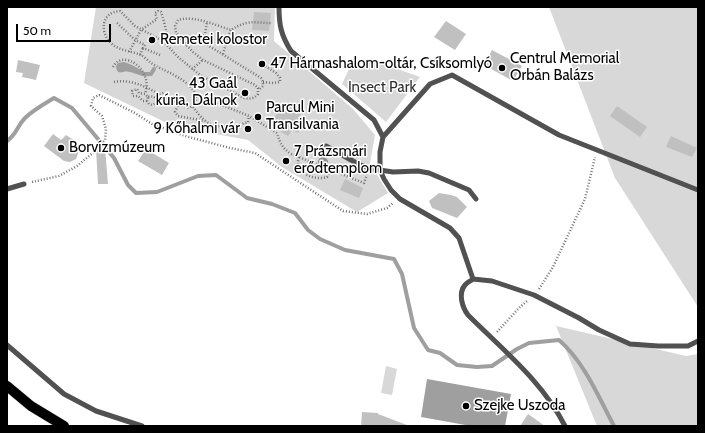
<!DOCTYPE html>
<html>
<head>
<meta charset="utf-8">
<style>
  body { margin:0 }
  #map { position:relative; width:705px; height:433px; overflow:hidden; background:#fff; font-family:Cabin,sans-serif }
  canvas { display:block }
  .frame { position:absolute; inset:0; border:8px solid #000; pointer-events:none }
  .scale { position:absolute; left:16px; top:24px; width:95px; height:18px; box-sizing:border-box; border:2px solid #000; border-top:0; padding-left:5px; font-size:12px; line-height:14px; white-space:nowrap; color:#000; -webkit-text-stroke:3px #fff; paint-order:stroke }
</style>
</head>
<body>
<div id="map">
<canvas width="705" height="433"></canvas>
<div class="frame"></div>
<div class="scale">50 m</div>
</div>
<script>
const g = document.querySelector('canvas').getContext('2d');
g.lineJoin = 'round';
function fill(path, color) { g.fillStyle = color; g.fill(path, 'evenodd'); }
function stroke(path, color, width, dash) { g.strokeStyle = color; g.lineWidth = width; g.lineCap = dash ? 'butt' : 'round'; g.setLineDash(dash || []); g.stroke(path); }
function label(font, color, halo, rows, align = 'center') {
  g.font = font + ' Cabin,sans-serif'; g.lineWidth = 3; g.setLineDash([]); g.textBaseline = 'middle'; g.strokeStyle = halo; g.fillStyle = color; for (const [text, x, y, turn = 0] of rows) {
    g.save(); g.translate(x, y); g.rotate((+turn || 0) * Math.PI / 180); g.textAlign = isNaN(turn) ? turn : align; if (halo) g.strokeText(text, 0, 0); g.fillText(text, 0, 0); g.restore();
  }
}
const green = new Path2D(`
  M96,7H275L274,41L353,109L375,135L370,163L388,193L357,212L282,167L248,140L173,126L84,83Z
  M549,7H698V307L615,178Z
  M375,61L420,77L386,122L342,84L349,69Z
  M556,326L686,356L698,354V426H597Z
  M386,366L397,369L392,395L381,393Z`);
const water = new Path2D(`
  M124,62C131,64 136,67 142,71V74L139,75C136,74 132,72 129,72C123,70 117,77 116,66L118,63Z
  M427,379L511,394L505,426H471L421,417Z`);
const stream = new Path2D(`
  M142,74H151L154,69
  M7,141C17,134 17,126 25,118C33,110 44,104 54,98L72,108L114,158L128,185L136,193L157,192L198,176L216,175L247,198L272,204L295,213L308,230L320,239L345,250L394,259L402,274L414,328L428,350L440,353L457,365L477,367L492,366L517,349L529,343L559,340C585,363 598,396 614,426`);
const building = new Path2D(`
  M254,12L271,13L269,31L252,30Z
  M446,21L466,34L455,50L434,37Z
  M492,50L522,66L513,81L484,65Z
  M18,60L40,65L36,80L22,77L23,73L16,72Z
  M283,103L301,114L298,119L304,123L298,133L292,130L288,136L270,125Z
  M617,106L647,127L640,137L610,116Z
  M53,134L61,140L66,135L75,141L72,146L79,151L76,159L70,162L64,161L44,146Z
  M671,136L697,148L692,157L666,147Z
  M105,148L108,184H98L96,149Z
  M146,149L169,163L162,175L138,161Z
  M345,179L363,188L359,198L340,190Z
  M439,193L451,195L457,197L467,207L457,218L432,208L429,201Z
  M362,412L378,413V414L407,425V426H361Z
  M528,414L545,426H520Z`);
const path = new Path2D(`
  M117,23L135,40L145,45L143,48L160,55
  M201,41L205,34L207,22
  M186,46C191,41 195,39 201,41L261,78L263,82V86L259,90
  M129,52L141,30L157,19L155,13L158,11L161,12C162,14 167,33 167,35C166,37 164,39 163,41
  M223,54L228,37L231,30
  M140,55L143,48
  M113,67C123,48 154,70 145,94
  M192,69L203,60
  M114,82C130,79 145,86 159,94L164,93L168,97L165,103L161,104L158,102L156,98L159,94
  M263,82L273,83L280,82V78L276,73L265,66
  M195,94L249,116L277,133C280,143 282,148 291,154L364,183L367,175
  M168,100L189,108L194,105C205,86 167,72 156,66C150,63 146,58 141,55C132,51 120,51 112,44C99,33 101,12 120,11L135,26L163,41L178,57L200,75L244,98C250,99 254,99 258,94V88L255,85L203,60L193,52L176,33L175,26L178,20C194,15 215,25 231,30C248,19 254,23 272,23
  M147,101H143L138,96H133L132,91L137,89L139,93L145,94L148,97L147,101L149,104L152,105L156,103L157,100C154,96 152,96 148,97
  M179,103L175,112L178,116L205,121
  M193,107C197,112 201,118 207,122C217,129 236,127 248,122L249,116
  M299,157C293,173 315,181 327,177L330,169
  M32,182L59,176L77,166L94,152L105,140L106,129L102,116L91,106L93,98L99,95L135,113L152,124L185,136L230,148L255,153L343,211L367,214L387,208L393,203
  M539,289L553,267L585,199L595,157
  M497,332L520,307L527,301`);
const lane = new Path2D(`
  M279,7C279,25 281,35 291,51L374,120L383,137L380,152V170L384,179L391,190L400,199L450,228L459,238L473,279
  M383,137L430,84L452,75L559,135L698,190
  M326,146L360,165L373,169L393,172L418,171L429,173L469,190L476,199
  M7,189L24,184
  M7,345L64,394L96,411L142,426
  M565,426C542,381 503,350 468,315C462,307 458,293 465,285C467,282 471,281 473,279L492,281L534,295L579,318L599,330L630,344L658,346H688L698,341`);
const primary = new Path2D(`
  M7,386L31,406L64,426`);
const trees = [
  [323,162]
];
const markers = [
  [152,40,4,"#000"],
  [262,64,4,"#000"],
  [502,68,4,"#000"],
  [245,93,4,"#000"],
  [258,117,4,"#000"],
  [248,129,4,"#000"],
  [61,148,4,"#000"],
  [286,161,4,"#000"],
  [466,406,4,"#000"]
];
const poiNames = [
  ["Remetei kolostor",160,40],
  ["Centrul Memorial",510,59],
  ["Orbán Balázs",510,76],
  ["47 Hármashalom-oltár, Csíksomlyó",270,64],
  ["43 Gaál",237,84,"right"],
  ["kúria, Dálnok",237,101,"right"],
  ["Parcul Mini",266,108],
  ["Transilvania",266,125],
  ["9 Kőhalmi vár",240,129,"right"],
  ["Borvízmúzeum",69,148],
  ["7 Prázsmári",294,152],
  ["erődtemplom",294,169],
  ["Szejke Uszoda",474,406]
];
const parkNames = [
  ["Insect Park",382,88]
];
fill(green, '#d8d8d8');
fill(water, '#9f9f9f');
stroke(stream, '#9f9f9f', 4);
fill(building, '#c0c0c0');
stroke(primary, '#dbdbdb', 11);
stroke(path, '#737373', 2.5, [1, 2]);
stroke(lane, '#515151', 5);
stroke(primary, '#000', 10);
g.fillStyle = '#8d8d8d';
for (const [x, y] of trees) { g.beginPath(); g.arc(x, y, 5, 0, 2 * Math.PI); g.fill(); }
for (const [x, y, r, color] of markers) { const dot = new Path2D(); dot.arc(x, y, r, 0, 2 * Math.PI); g.fillStyle = color; g.fill(dot); stroke(dot, '#fff', 1.5); }
label('15px', '#000', '#fff', poiNames, 'left');
label('15px', '#2f2f2f', '#fff', parkNames);
</script>
</body>
</html>
